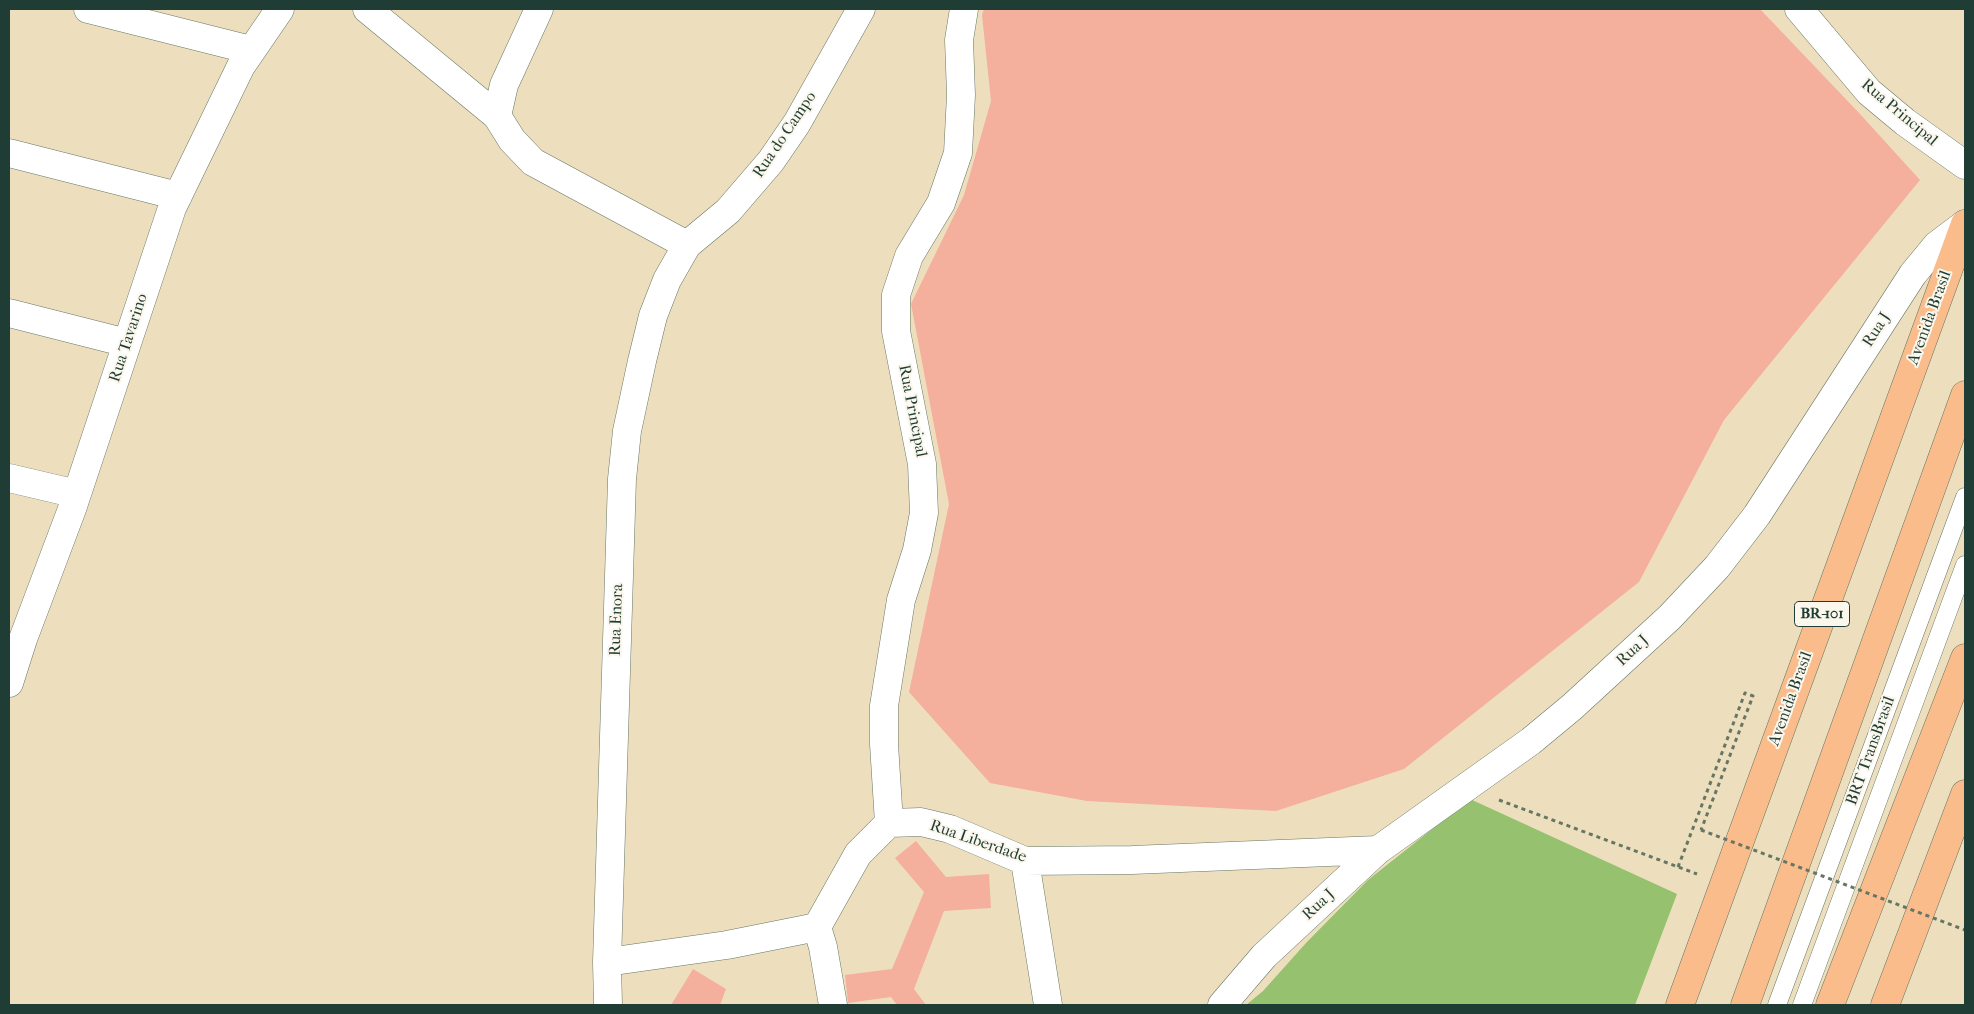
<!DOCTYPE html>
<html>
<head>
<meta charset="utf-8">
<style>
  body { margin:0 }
  #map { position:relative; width:1974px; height:1014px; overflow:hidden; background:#eddfbd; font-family:"IM FELL French Canon",serif }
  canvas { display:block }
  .frame { position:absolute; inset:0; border:10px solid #1f3d34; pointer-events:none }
</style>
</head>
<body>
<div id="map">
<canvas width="1974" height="1014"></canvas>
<div class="frame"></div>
</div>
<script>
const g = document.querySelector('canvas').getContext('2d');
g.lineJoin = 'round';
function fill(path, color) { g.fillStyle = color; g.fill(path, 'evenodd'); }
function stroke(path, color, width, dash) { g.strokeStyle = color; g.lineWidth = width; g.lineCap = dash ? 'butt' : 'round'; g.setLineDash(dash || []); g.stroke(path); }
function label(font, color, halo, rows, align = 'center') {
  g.font = font + ' "IM FELL French Canon",serif'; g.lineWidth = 4; g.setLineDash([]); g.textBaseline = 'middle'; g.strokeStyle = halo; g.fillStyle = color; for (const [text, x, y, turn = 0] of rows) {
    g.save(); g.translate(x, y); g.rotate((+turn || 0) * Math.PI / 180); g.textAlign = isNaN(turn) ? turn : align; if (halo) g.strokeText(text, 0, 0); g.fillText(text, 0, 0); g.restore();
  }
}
const green = new Path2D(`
  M1470,799L1677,894L1635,1005H1246L1263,991L1306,943L1368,880Z`);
const building = new Path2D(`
  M984,9H1760L1860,114L1920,180L1724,420L1639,582L1404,769L1276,811L1087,801L990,783L909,692L949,504L911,304L964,195L991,101L982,15Z
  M916,841L946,877L989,874L991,908L944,911L914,989L926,1005H897L891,997L848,1003L845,975L892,969L924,892L895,858Z
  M693,969L726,989L720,1005H671Z`);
const path = new Path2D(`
  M1499,800L1697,874
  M1678,867L1745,693L1753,696L1701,830`);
const service = new Path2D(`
  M1777,1005L1965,497
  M1802,1005L1965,565`);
const minor = new Path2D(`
  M88,9L251,50
  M367,9L497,116L512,140L533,162L687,245
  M1799,9L1869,92L1905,122L1965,165
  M497,116L504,85L539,9
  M9,153L178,196
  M9,313L127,343
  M9,478L77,494
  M9,683L23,639L72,509L172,208L241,66L280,9
  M889,823L884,744V706L901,600L917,550L924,513L922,464L896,331V295L909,256L941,203L958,153L961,95L959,40L964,9
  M1025,861L1048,1005
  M817,927L823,947L833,1005
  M607,962L727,945L817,927L858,854L889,823L921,822L950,829L1025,861L1132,860L1378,850
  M608,1005L607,962L622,479L627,431L642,361L653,316L667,280L687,245L728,211L771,161L797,123L861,9
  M1222,1005L1264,956L1378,850L1531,741L1572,707L1670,617L1717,567L1757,515L1913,274L1937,245L1965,224`);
const trunk = new Path2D(`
  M1680,1005L1965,224
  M1885,1005L1965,794`);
const motorway = new Path2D(`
  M1745,1005L1965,395
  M1830,1005L1965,658`);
const pathBridge = new Path2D(`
  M1701,830L1965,930`);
const shields = [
  [1822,614,55]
];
const shieldNames = [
  ["BR-101",1822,614]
];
const streetNames = [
  ["Rua Principal",1899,113,40],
  ["Rua do Campo",785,135,-56],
  ["Avenida Brasil",1930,318,-70],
  ["Rua J",1877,330,-57],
  ["Rua Tavarino",129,338,-72],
  ["Rua Principal",912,411,79],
  ["Rua Enora",617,620,-88],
  ["Rua J",1633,651,-43],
  ["Avenida Brasil",1791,699,-70],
  ["BRT TransBrasil",1871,751,-70],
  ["Rua Liberdade",978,842,19],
  ["Rua J",1319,905,-43]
];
fill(green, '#96c16e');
fill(building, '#f4af9d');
stroke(service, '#677664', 19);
stroke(minor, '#677664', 29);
stroke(trunk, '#677664', 29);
stroke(motorway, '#677664', 29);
stroke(path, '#677664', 3, [4, 4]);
stroke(service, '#fff', 18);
stroke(minor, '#fff', 28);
stroke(trunk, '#fabc8b', 28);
stroke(motorway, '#fabc8b', 28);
stroke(pathBridge, '#677664', 3, [4, 4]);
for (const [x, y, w] of shields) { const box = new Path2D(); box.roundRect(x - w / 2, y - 12.5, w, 25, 4); g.fillStyle = '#fbf7ec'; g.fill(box); stroke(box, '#1f3d34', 1); }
label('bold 15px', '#1f3d34', null, shieldNames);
label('16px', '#1f3d34', '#fbf7ec', streetNames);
</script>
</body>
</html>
